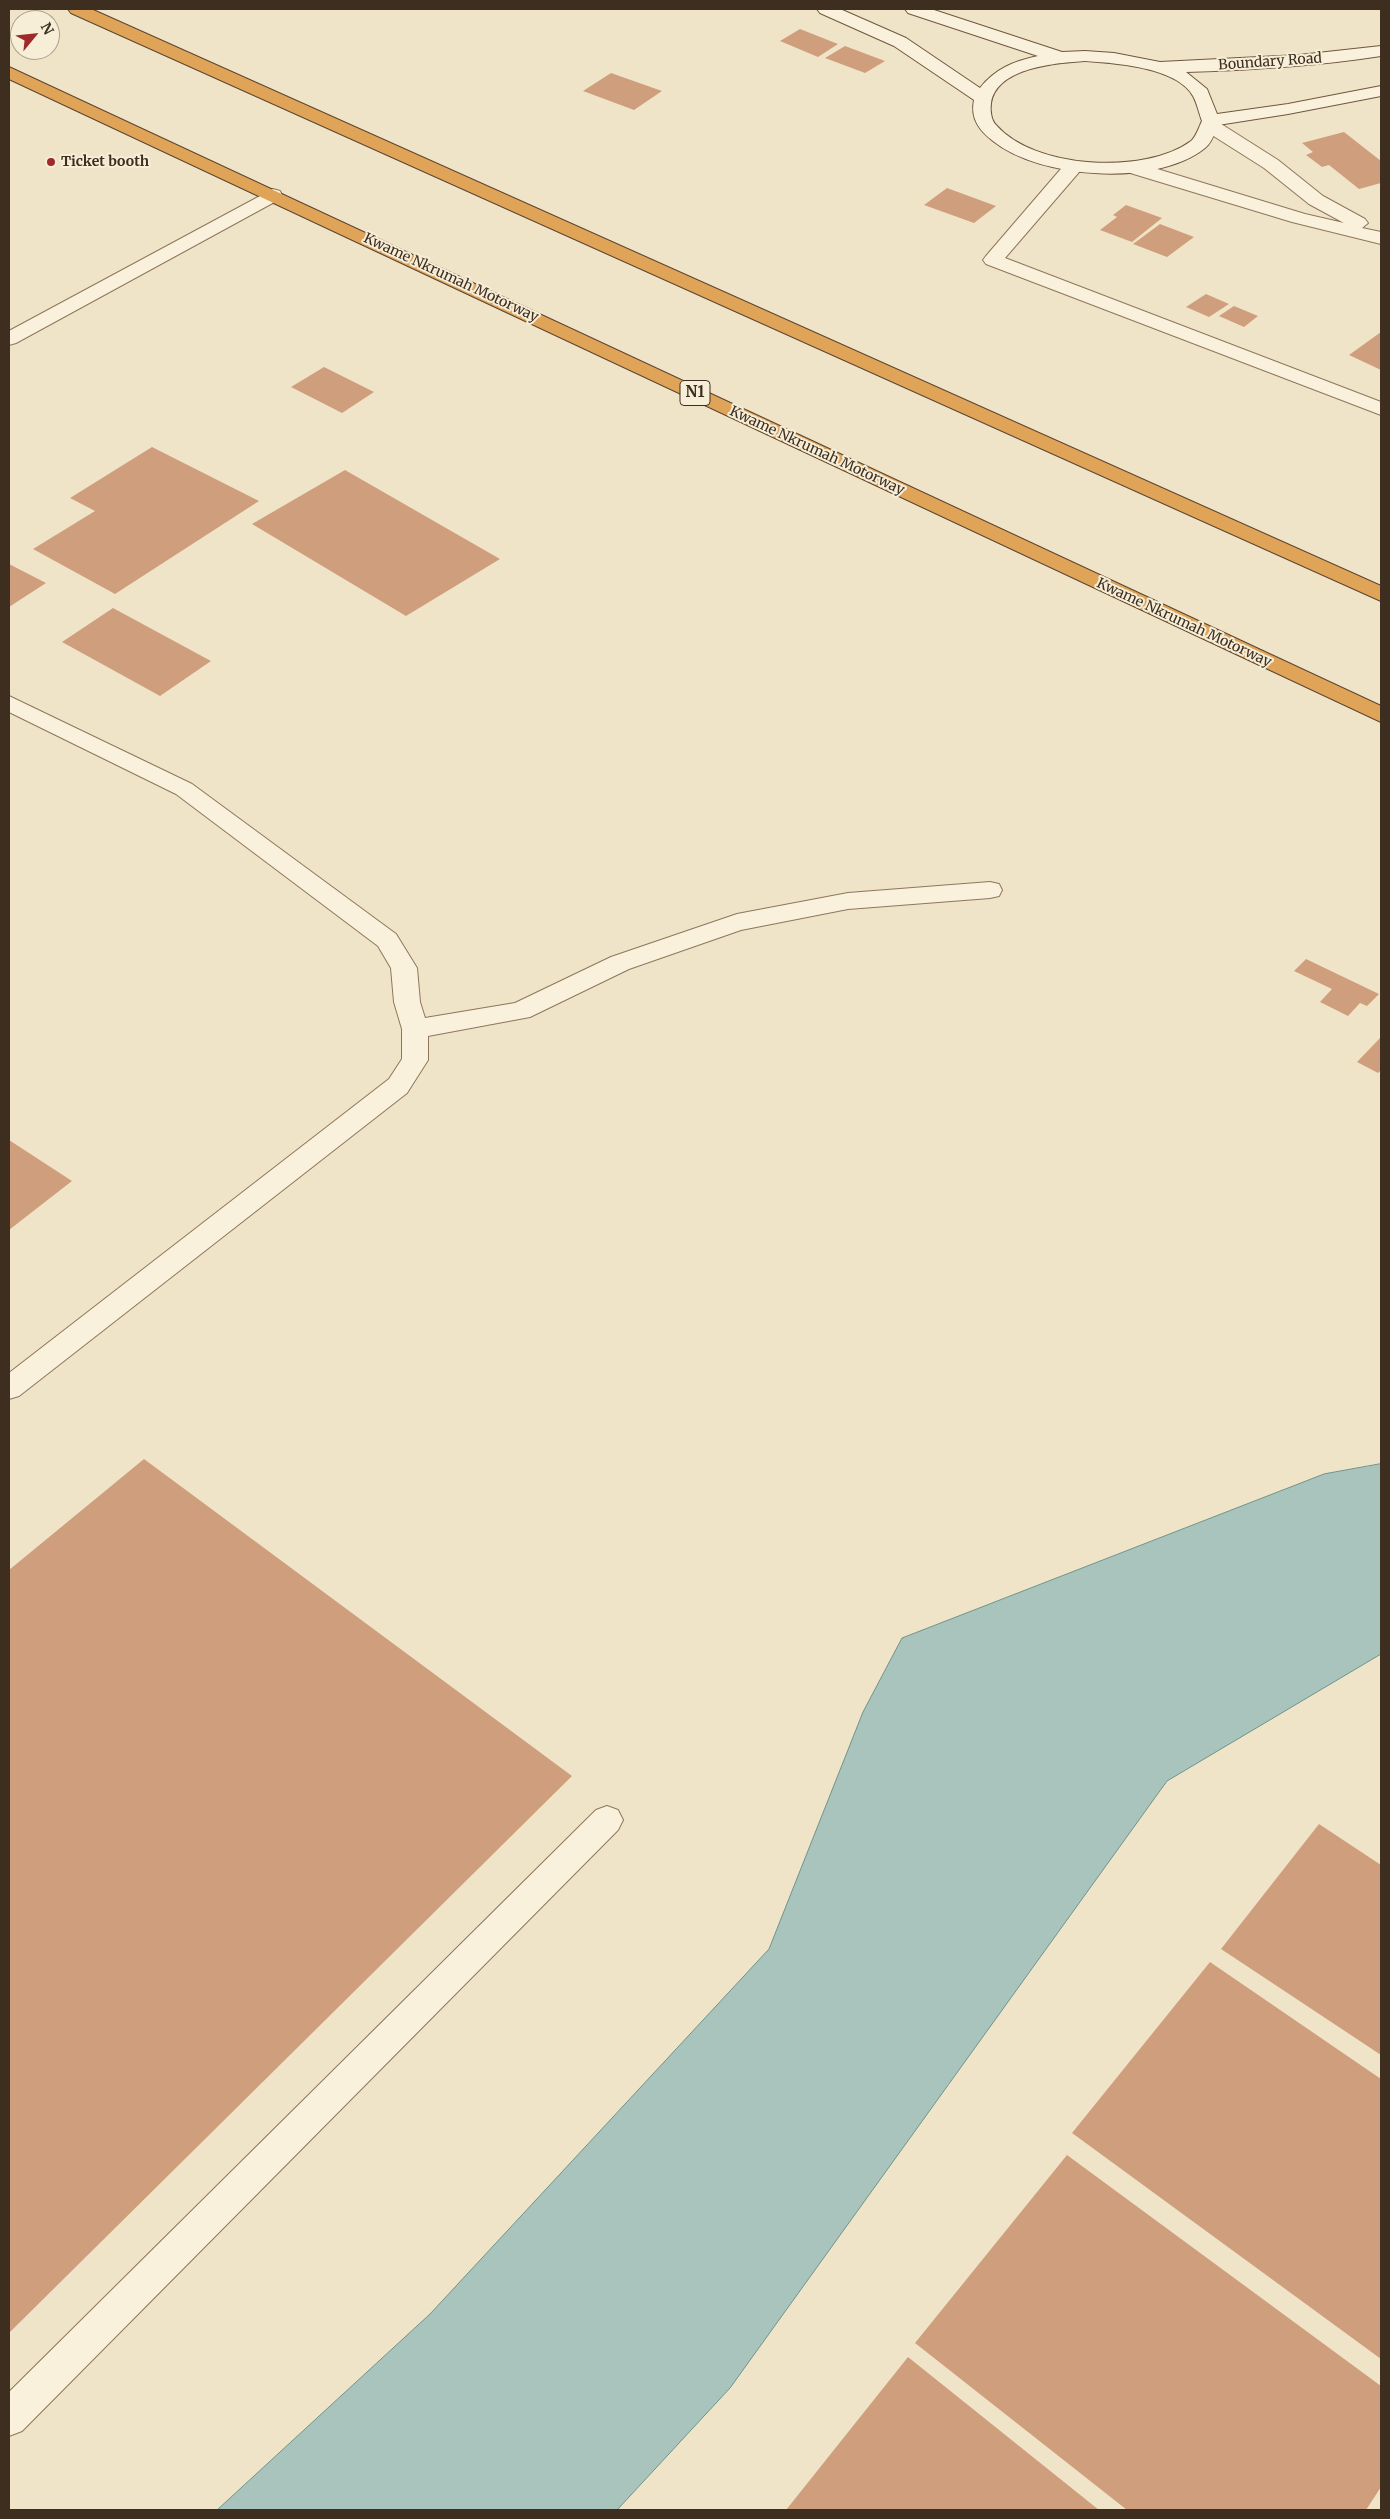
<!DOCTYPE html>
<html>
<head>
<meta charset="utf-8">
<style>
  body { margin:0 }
  #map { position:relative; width:1390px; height:2519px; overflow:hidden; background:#f0e4c8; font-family:Merriweather,serif }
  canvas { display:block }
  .frame { position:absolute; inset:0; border:10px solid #3d2e20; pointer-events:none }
  .north { position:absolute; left:10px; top:10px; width:50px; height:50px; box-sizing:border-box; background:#f7eed8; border:1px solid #ada18e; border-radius:50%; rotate:62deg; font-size:14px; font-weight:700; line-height:20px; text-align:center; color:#3d2e20 }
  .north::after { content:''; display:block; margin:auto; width:18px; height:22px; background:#9e2a2b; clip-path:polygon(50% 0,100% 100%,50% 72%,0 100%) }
</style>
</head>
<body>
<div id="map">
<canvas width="1390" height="2519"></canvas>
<div class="frame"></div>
<div class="north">N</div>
</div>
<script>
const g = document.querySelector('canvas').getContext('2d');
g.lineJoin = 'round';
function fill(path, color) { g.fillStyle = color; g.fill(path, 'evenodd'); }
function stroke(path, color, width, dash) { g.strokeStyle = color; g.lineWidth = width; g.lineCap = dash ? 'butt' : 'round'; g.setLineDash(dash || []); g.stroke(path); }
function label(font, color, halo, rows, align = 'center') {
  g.font = font + ' Merriweather,serif'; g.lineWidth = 4; g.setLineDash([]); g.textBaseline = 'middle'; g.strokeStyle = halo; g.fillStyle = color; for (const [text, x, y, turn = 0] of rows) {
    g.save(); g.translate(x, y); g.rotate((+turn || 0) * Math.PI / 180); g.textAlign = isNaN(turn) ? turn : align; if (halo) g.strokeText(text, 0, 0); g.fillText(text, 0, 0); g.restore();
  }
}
const water = new Path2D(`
  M1381,1464V1654L1167,1781L730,2388L617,2510H217L430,2314L769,1949L863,1712L902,1638L1324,1474Z`);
const building = new Path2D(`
  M800,29L838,44L818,57L780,41Z
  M845,46L885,61L865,73L825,58Z
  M611,73L662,91L634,110L583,91Z
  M1344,132L1381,161V183L1359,189L1329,165L1322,167L1306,155L1313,152L1302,143Z
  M947,188L996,206L974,223L924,205Z
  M1126,205L1162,218L1132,242L1100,230L1117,217L1113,215Z
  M1160,224L1194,237L1167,257L1133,244Z
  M1206,294L1229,304L1209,317L1186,307Z
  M1234,306L1258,316L1244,327L1219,316Z
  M1381,332V370L1349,355Z
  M324,367L374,392L342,413L291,387Z
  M152,447L259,501L115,594L33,549L95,511L70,498Z
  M345,470L500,559L406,616L252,524Z
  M9,564L46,583L9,607Z
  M113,608L211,661L160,696L62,642Z
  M1306,959L1379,994L1367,1006L1360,1003L1348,1016L1320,1002L1332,989L1294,971Z
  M1381,1037V1070L1378,1073L1357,1062Z
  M9,1140L72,1181L9,1230Z
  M144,1459L572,1776L9,2333V1570Z
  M1319,1824L1381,1865V2055L1221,1949Z
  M1210,1962L1381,2079V2359L1072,2133Z
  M1067,2155L1381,2386V2487L1366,2510H1127L915,2343Z
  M908,2357L1099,2510H786Z`);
const service = new Path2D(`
  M273,189L280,191L282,195L280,199L16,343L9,345V331Z
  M9,696L192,784L396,934L417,968L420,1002L425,1018L515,1003L611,957L737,914L848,893L990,882L999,884L1002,890L999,896L990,898L848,909L741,930L629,969L530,1017L428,1036V1060L407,1093L19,1396L9,1399V1373L389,1079L402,1059V1029L394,1002L391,968L378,946L176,794L9,712Z
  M607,1806L618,1810L623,1820L618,1830L22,2431L9,2436V2392L596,1810Z`);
const minor = new Path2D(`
  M1211,120L1218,122L1278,160L1323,196L1365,219L1368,223L1362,228L1381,232V244L1292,222L1127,172L1125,168L1127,164H1141L1305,214L1344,223L1309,204L1264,168L1204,130L1202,126L1204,122Z
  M1073,161L1080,163L1082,167L1080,171L1005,258L1381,402V415L986,264L983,260L986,256L1066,163Z`);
const secondary = new Path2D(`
  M817,9H840L906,38L980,88C995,69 1014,61 1038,56L908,13L905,9H931L1062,52L1085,51L1114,53L1160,62L1299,55L1381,46V56C1317,66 1251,70 1186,72L1207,89L1217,114L1288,104L1381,86V96L1288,114L1218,125C1215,132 1212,143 1205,148C1157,187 1040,179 993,141C980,131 970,119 974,100L894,46L820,13ZM1085,61C1114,63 1177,67 1193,96C1197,103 1199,113 1202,121C1199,127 1196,137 1191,141C1145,175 1034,169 996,125C991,120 990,110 991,103C997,67 1057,63 1085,61Z`);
const motorway = new Path2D(`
  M68,9H91L1381,586V601L71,13Z
  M9,67L1381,706V722L9,79Z`);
const markers = [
  [51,162,5,"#9e2a2b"]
];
const farStreetnames = [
  ["Boundary Road",1270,62,-4],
  ["Kwame Nkrumah Motorway",451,278,25],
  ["Kwame Nkrumah Motorway",817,451,25],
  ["Kwame Nkrumah Motorway",1184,623,25]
];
const farPoinames = [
  ["Ticket booth",61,162]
];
const shields = [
  [695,393,30]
];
const shieldNames = [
  ["N1",695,393]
];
fill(water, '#a9c4bc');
stroke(water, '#6f938a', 1);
fill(building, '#cf9f7d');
stroke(service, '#8d765c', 2);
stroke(minor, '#8d765c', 2);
stroke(secondary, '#6f573f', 2);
stroke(motorway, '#5b4430', 2);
fill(service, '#faf1dc');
fill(minor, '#faf1dc');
fill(secondary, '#faf1dc');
fill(motorway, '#e0a458');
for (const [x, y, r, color] of markers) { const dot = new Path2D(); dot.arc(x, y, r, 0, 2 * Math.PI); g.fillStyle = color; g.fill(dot); stroke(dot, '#f7eed8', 2); }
label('14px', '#3d2e20', '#f7eed8', farStreetnames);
label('bold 14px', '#3d2e20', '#f7eed8', farPoinames, 'left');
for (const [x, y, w] of shields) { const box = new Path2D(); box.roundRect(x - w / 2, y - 12.5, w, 25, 4); g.fillStyle = '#f7eed8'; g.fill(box); stroke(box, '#3d2e20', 1); }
label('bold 15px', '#3d2e20', null, shieldNames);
</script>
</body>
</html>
